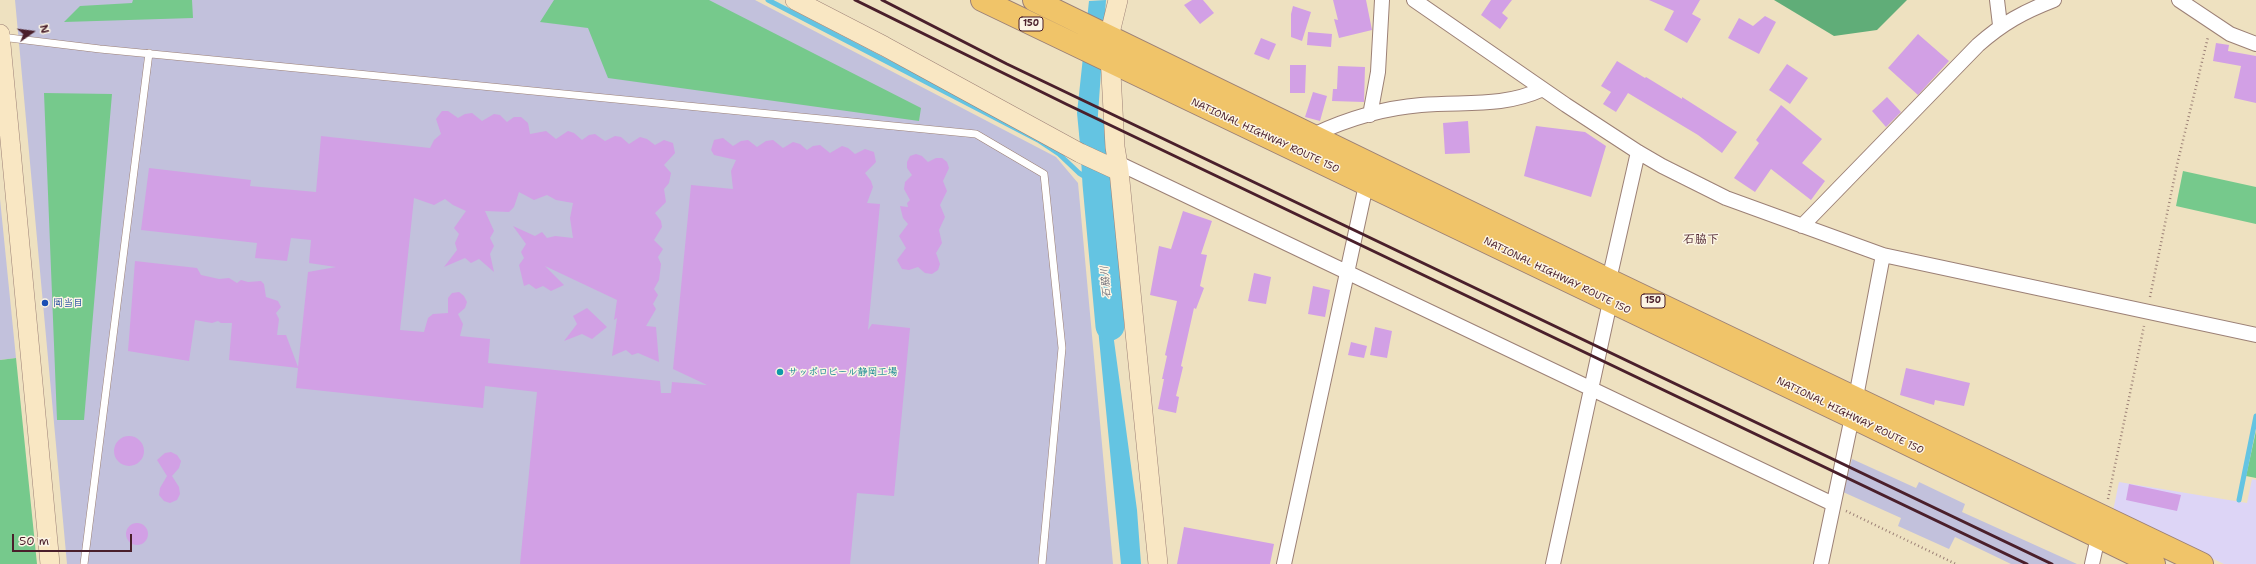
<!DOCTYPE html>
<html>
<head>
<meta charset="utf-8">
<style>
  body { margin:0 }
  #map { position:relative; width:2256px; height:564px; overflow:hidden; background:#eee1c0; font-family:"Shantell Sans",sans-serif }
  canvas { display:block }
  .north { position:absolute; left:12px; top:12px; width:40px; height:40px; -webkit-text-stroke:3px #fcf5e5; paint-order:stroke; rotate:76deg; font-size:11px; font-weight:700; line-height:16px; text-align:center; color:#4a1f2b }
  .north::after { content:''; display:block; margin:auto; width:14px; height:18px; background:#4a1f2b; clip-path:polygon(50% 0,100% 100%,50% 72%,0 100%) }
  .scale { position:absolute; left:12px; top:534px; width:120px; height:18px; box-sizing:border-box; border:2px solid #4a1f2b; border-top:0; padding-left:5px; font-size:12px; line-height:14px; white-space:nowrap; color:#4a1f2b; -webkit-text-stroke:3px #fcf5e5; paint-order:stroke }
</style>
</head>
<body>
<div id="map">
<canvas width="2256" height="564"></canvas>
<div class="north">N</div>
<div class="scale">50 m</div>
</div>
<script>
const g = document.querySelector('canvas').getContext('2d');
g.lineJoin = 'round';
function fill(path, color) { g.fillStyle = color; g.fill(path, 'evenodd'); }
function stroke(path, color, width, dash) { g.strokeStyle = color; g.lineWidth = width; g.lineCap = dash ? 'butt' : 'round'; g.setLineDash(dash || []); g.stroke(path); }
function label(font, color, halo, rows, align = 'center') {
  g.font = font + ' "Shantell Sans","Klee One",sans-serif'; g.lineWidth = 3; g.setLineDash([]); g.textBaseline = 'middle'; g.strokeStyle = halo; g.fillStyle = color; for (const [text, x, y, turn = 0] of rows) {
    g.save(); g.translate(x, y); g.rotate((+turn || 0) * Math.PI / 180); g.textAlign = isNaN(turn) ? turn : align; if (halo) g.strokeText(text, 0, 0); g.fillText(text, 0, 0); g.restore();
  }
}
const built = new Path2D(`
  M2252,479L2256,480V564H2224L2113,511L2119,482L2247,503Z`);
const industrial = new Path2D(`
  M15,0H755L1056,157L1078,183L1113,564H67Z
  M0,199L16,358L0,360Z
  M1852,459L1916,488L1919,482L1965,504L1962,512L2077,564H2011L1955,537L1949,549L1898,526L1901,518L1843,492Z`);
const green = new Path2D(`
  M133,0H192L193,18L64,22L80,6L132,3Z
  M554,0H709L921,108L919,121L608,78L588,28L540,22Z
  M44,93L112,94L84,420H57Z
  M2183,171L2256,187V224L2176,206Z
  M16,358L37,564H0V360Z
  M2256,431V478L2246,476Z`);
const forest = new Path2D(`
  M1774,0H1907L1877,30L1834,36Z`);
const water = new Path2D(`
  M1106,0L1093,186L1137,510L1141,564H1121L1077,113L1089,1Z`);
const stream = new Path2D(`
  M768,0L1038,140L1059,154L1079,173L1097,184
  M2239,500L2256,416`);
const river = new Path2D(`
  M1094,131L1097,184L1110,326`);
const building = new Path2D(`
  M1192,0H1203L1214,13L1200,24L1184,5Z
  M1333,0H1366L1372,30L1339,38L1334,19L1338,20Z
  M1491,0H1512L1502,13L1508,18L1500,29L1481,15Z
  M1649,0H1700L1692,14L1701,19L1687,43L1664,30L1674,11Z
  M1293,6L1311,12L1302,41L1291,37V14Z
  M1765,16L1776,22L1759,54L1728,38L1739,18L1753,26Z
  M1308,32L1332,34L1331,47L1307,45Z
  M1918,34L1949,61L1918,95L1888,68Z
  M1261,38L1276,44L1269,60L1254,54Z
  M2216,43L2229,45L2228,51L2256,56V103L2234,98L2241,66L2213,61Z
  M1617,61L1645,78L1646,77L1682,99V97L1737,132L1722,153L1698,135L1628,93L1616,112L1603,104L1611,92L1601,86Z
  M1787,64L1808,78L1790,104L1769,90Z
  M1290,65H1306L1305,93H1290Z
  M1338,66L1365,67L1364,102L1332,101L1333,89H1337Z
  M1313,92L1327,96L1320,121L1305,117Z
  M1887,97L1901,112L1886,127L1872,111Z
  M1781,105L1822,139L1802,163L1825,181L1811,200L1771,169L1755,192L1734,178L1759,143L1756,140Z
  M442,111H448L458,118L465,114L472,113L482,121L494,114L500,115L507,122L514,117H521L528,123L530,134L546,131L556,139L568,131L574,133L582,140L589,135L595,134L605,141L615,136L621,137L629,144L640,137L647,139L655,145L664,140L673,143L675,153L664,165L671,173L669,183L664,189L666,202L655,213L661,221L662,227L654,240L663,249L658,257L661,264L659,280L654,289L658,295L653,304L656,309L646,326L656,327L659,362L638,353L632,355L626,350L612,356L617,318L614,320L617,300L545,266L564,285L551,291L543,286L536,289L529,284L524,286L519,265L524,258L521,252L526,244L513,226L535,236L542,232L547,238L555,236L573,238L570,218L573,203L556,200L547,195L534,200L519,192L514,207L509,212L485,211L494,231L490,238L494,246L490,254L494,272L479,259L471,263L465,258L444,267L457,250L455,243L459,234L454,228L466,211L453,205L445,199L434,205L414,198L400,330L424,332L428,318L433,314L448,313V298L452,293L459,292L464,296L467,302L465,308L458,314L463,324L460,336L490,339L488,363L660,381L661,393H671L672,382L707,385L673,369L691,185L733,189L731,171L736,160L714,155L711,150L714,140L723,138L733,146L741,141L748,140L757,147L766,141L773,140L783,148L793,142L800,144L807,150L813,146L820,145L830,153L842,146L848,148L855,154L865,149L874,152L876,162L865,173L871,181L873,187L867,203L880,204L868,330L872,324L910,328L894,496L857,493L850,564H520L537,392L485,386L483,408L296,388L298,368L229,360L232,323H221L218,321L212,323L195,320L189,361L128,351L135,261L197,268L201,275L219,279L229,278L237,283L241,280L248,282L261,281L264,284L266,297L278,301L281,307L276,313L279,319L277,335H286L298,367L308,272L336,267L309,263L311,240L291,238L287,261L255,258L257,243L141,230L149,168L251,180L250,186L316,192L321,136L430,148L434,140L441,134L436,119Z
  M1468,121L1470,153L1445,154L1443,123Z
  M1536,126L1585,132L1606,146L1591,197L1524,176Z
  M916,154L922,156L928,162L936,158H942L947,162L949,168L943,181L947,191L940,205L945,217L939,230L942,243L936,253L940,264L938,270L932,274L925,273L918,267L909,270L902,269L897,260L906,248L899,236L908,224L903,218L900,206L908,207L907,203L910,200L904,189L905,182L912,175L907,168V162L910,156Z
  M1183,211L1212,221L1201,254L1207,255L1200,286L1204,288L1196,309L1194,308L1181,366L1183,367L1176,396L1179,397L1176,413L1158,409L1164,379H1162L1167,356L1165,355L1177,301L1150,295L1159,246L1171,249Z
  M1254,273L1271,277L1266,304L1248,301Z
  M1313,286L1330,290L1325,317L1308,314Z
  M587,308L607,327L592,339L582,334L564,341L577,324L573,316Z
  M1375,327L1392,331L1387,358L1370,355Z
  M1351,342L1367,346L1364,358L1348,355Z
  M1906,368L1970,383L1964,406L1935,400L1934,405L1900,395Z
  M114 451a15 15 0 1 1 30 0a15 15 0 1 1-30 0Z
  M171,452L177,455L181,461L179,468L172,476L179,487L180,494L177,500L170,503L164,501L159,495L160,488L167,476L157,460L165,453Z
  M2129,484L2181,495L2177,511L2126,500Z
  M126 534a11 11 0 1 1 22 0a11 11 0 1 1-22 0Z
  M1184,527L1274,544L1270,564H1177Z`);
const path = new Path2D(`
  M2150,297L2177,165L2208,37
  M2108,499L2144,326
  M1846,511L1956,564`);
const lane = new Path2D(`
  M1,37L100,49L976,134L1044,174L1062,348L1042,564
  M84,564L149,53`);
const street = new Path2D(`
  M1414,0L1566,105L1638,152L1662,166L1726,198L1883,255L2256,335
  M1997,0L2000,25
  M2179,0L2230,34L2256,44
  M1370,115L1378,72L1382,0
  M1313,135C1345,120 1384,108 1421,105C1465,101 1501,108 1543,89
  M1118,163L1833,504
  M1802,226L1978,45C2003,23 2023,12 2054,0
  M1609,280L1638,152
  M1856,397L1883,255
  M1284,564L1366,185
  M1553,564L1610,302
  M1821,564L1852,417
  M2092,564L2098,537`);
const secondary = new Path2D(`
  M795,0L884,46L1080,153L1119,171
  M1118,0L1109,37L1115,147L1119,171L1158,564
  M0,34L50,564`);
const highway = new Path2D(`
  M982,0L1852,417L2154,564
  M1034,0L1609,280L2202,564`);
const rail = new Path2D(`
  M855,0L1066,104L2027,564
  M882,0L1007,64L2052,564`);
const markers = [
  [45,303,4,"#1a4fb4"],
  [780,372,4,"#0f9aa8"]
];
const shields = [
  [1031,24,24],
  [1653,301,24]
];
const shieldNames = [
  ["150",1031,24],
  ["150",1653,301]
];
const streetNames = [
  ["NATIONAL HIGHWAY ROUTE 150",1265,136,25],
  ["NATIONAL HIGHWAY ROUTE 150",1557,276,26],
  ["NATIONAL HIGHWAY ROUTE 150",1850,416,26]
];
const transitNames = [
  ["岡当目",53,303]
];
const cultureNames = [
  ["サッポロビール静岡工場",788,372]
];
const waterNames = [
  ["石脇川",1106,282,-95]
];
const quarterNames = [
  ["石脇下",1701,240]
];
fill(built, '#ddd5f6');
fill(industrial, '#c2c1dc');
fill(green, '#76c98c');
fill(forest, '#60ad78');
fill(water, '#64c4e2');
stroke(stream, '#64c4e2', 5);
stroke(river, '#64c4e2', 29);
fill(building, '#d2a0e5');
stroke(lane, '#9c8076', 8);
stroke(street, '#9c8076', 16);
stroke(secondary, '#9c8076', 20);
stroke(highway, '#9c8076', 24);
stroke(path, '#9c8076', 2.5, [1, 3]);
stroke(lane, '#fff', 7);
stroke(street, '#fff', 14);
stroke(secondary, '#f9e7c3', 19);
stroke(highway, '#f0c469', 22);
stroke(rail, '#4a1f2b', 3);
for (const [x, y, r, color] of markers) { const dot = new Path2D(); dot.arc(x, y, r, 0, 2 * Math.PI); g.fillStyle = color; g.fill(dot); stroke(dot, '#fcf5e5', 1.5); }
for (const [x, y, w] of shields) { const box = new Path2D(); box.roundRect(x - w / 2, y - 7, w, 14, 3); g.fillStyle = '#fcf5e5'; g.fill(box); stroke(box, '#4a1f2b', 1); }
label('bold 9px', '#4a1f2b', null, shieldNames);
label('10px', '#4a1f2b', '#fcf5e5', streetNames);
label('bold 10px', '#164399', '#fcf5e5', transitNames, 'left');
label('bold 10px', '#0d838f', '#fcf5e5', cultureNames, 'left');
label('italic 11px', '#525162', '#fcf5e5', waterNames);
label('bold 12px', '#4a1f2b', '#fcf5e5', quarterNames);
</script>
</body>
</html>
